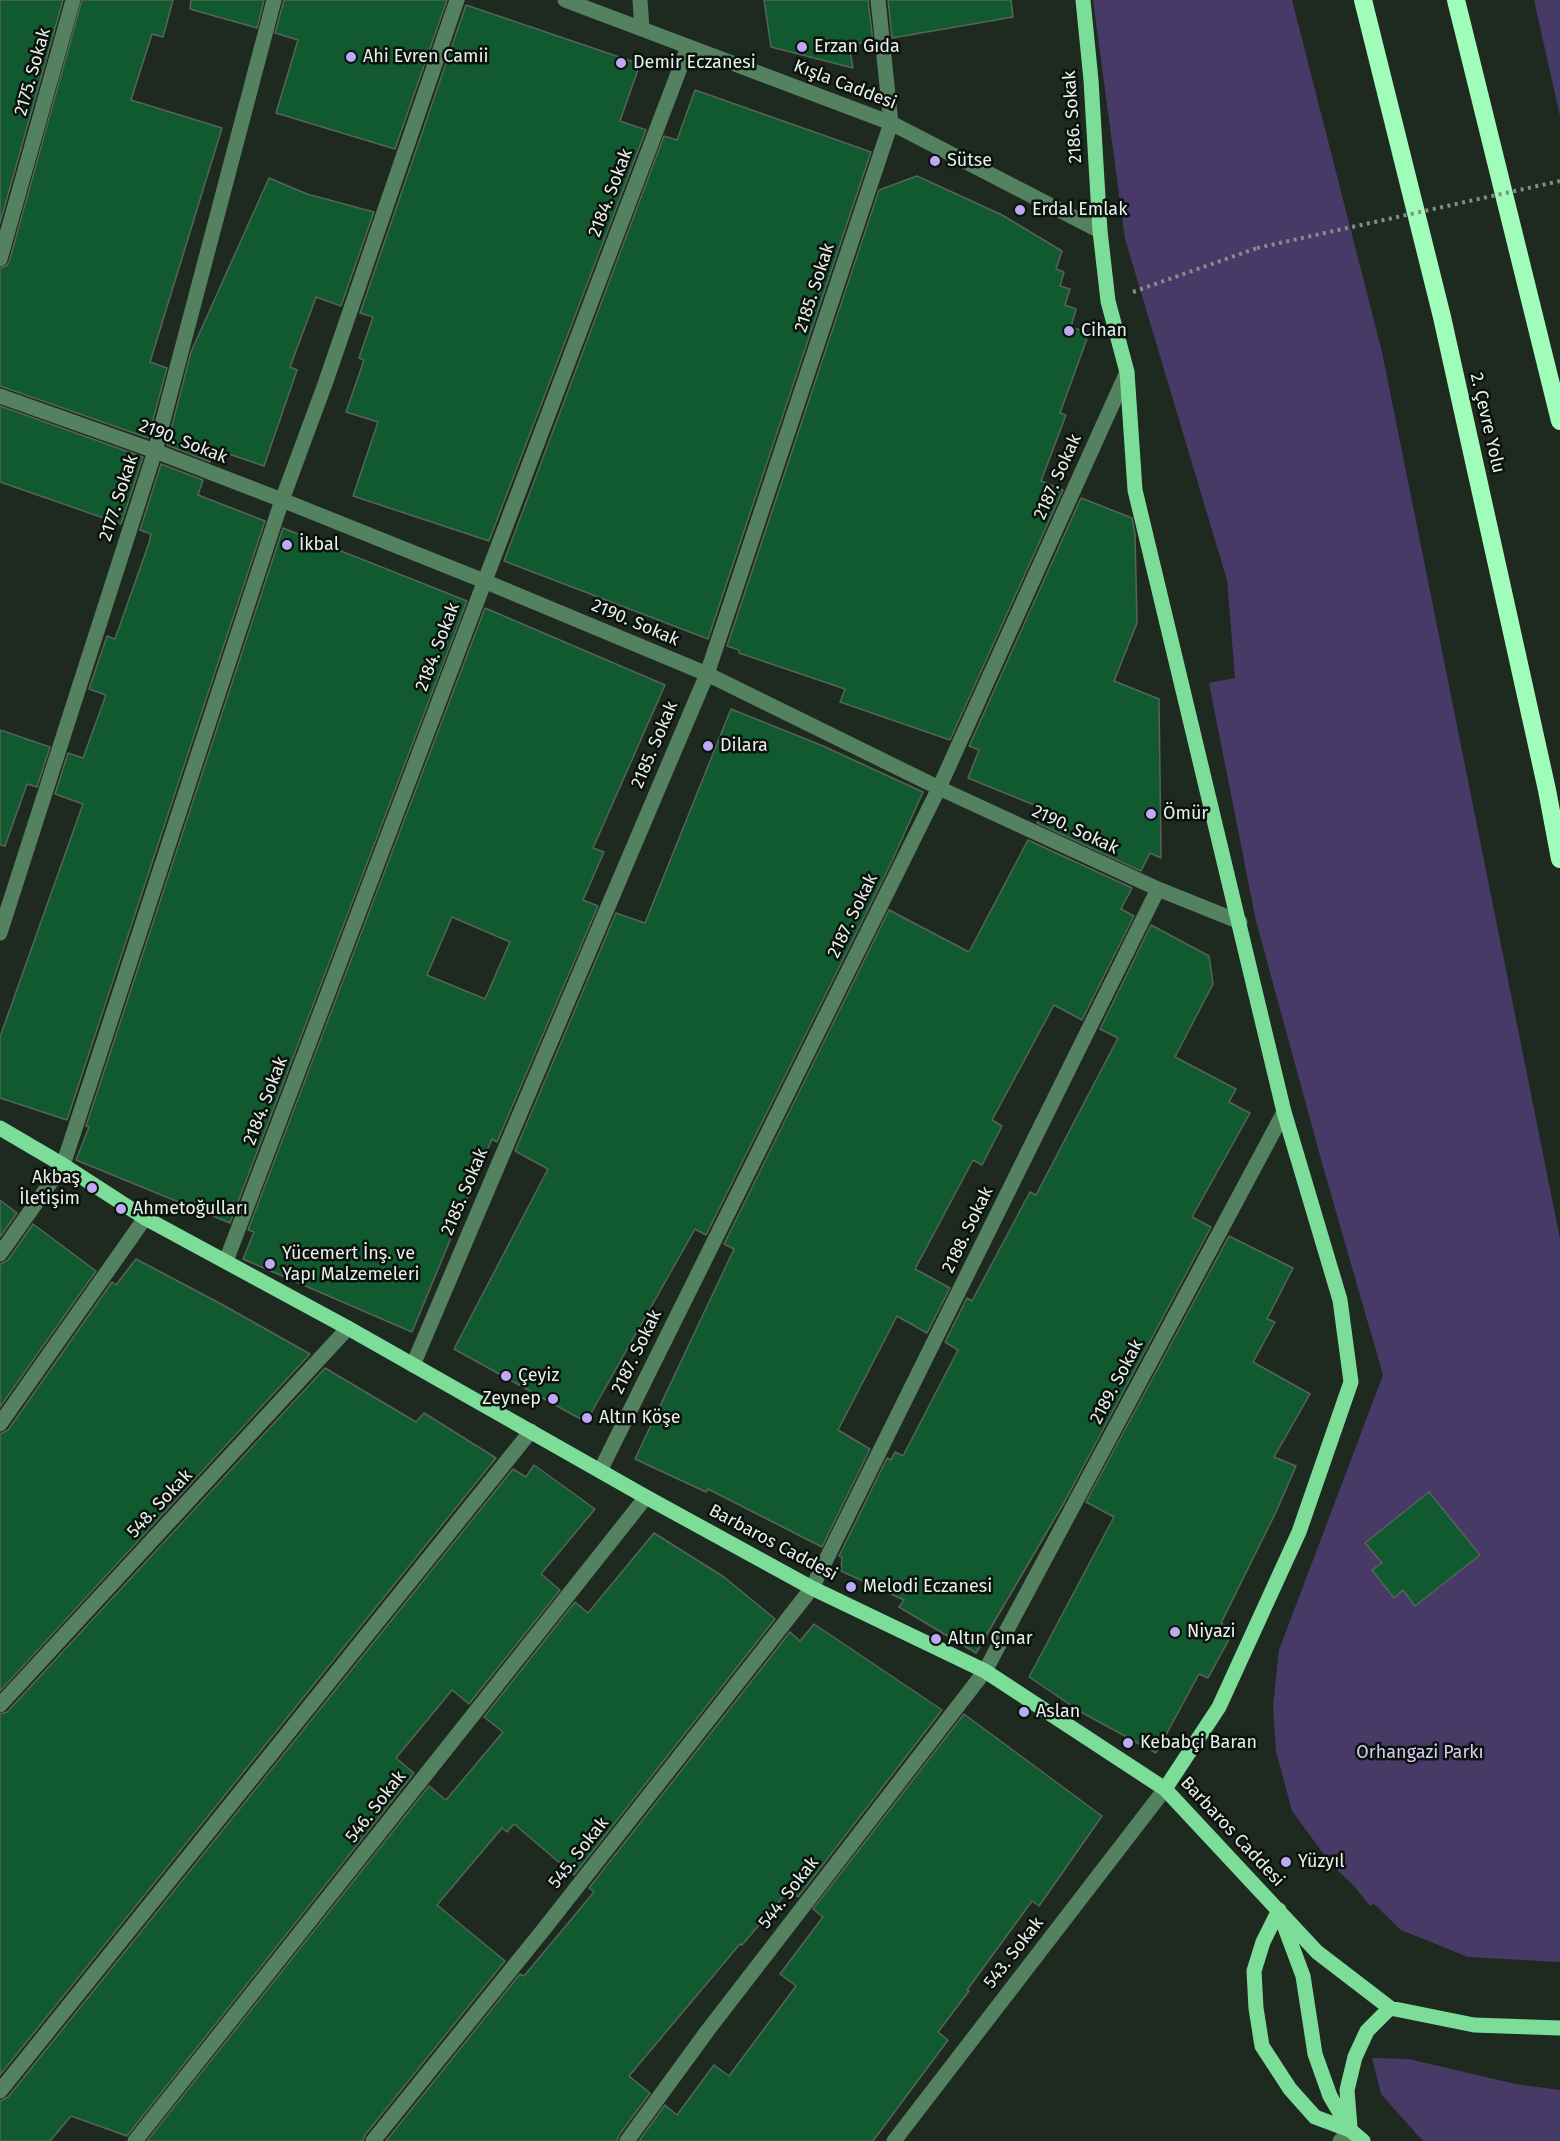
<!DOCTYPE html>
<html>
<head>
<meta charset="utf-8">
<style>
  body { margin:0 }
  canvas { display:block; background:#1e2920 }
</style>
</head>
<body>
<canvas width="1560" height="2141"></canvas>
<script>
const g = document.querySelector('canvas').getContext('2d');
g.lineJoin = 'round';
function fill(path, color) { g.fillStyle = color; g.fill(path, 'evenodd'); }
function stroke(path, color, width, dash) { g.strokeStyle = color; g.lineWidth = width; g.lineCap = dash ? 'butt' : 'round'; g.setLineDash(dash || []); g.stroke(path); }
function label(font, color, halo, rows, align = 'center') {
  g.font = font + ' "Fira Sans",sans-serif'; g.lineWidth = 5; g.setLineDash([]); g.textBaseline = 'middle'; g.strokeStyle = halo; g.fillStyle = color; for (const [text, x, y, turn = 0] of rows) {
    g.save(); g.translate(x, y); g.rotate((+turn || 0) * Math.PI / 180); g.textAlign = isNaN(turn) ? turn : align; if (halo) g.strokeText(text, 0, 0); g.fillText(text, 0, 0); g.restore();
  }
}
const green = new Path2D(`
  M1093,0H1292L1382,352L1560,1239V1962L1468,1957L1401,1930L1374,1904L1370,1906L1355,1887L1331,1864L1292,1811L1276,1751L1273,1706L1279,1650L1383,1375L1324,1170L1256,921L1209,683L1235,678L1227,580L1125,239Z
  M1534,0H1560V116Z
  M1372,2058L1409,2059L1515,2084L1560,2090V2141H1423L1381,2094Z`);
const building = new Path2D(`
  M0,0H63L0,223Z
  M82,0H173L163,37L152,34L131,100L222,128L150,362L167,368L148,438L0,386V268L6,266L9,262Z
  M191,0H264L257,28L190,9Z
  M284,0H447L395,149L276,113L298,40L275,33Z
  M764,0H868L873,41L849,45L853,68L771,47Z
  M888,0H1011L1013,17L892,38Z
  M466,5L640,64L620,121L646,130L489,541L353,496L378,422L346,412L364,360L359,358L373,317L360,313Z
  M695,90L871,152L708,639L504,561L664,136L677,140Z
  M917,176L1002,215L1062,251L1056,269L1064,272L1060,286L1070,289L1065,305L1076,309L1071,327L1089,333L1060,413L1066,415L1041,481L1063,490L950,740L840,702L845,689L739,653V650L727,646L879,190Z
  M269,178L307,194L374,212L341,306L316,297L315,300L290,367L297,370L264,466L214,449L210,462L167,445L191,352Z
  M0,406L143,457L121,524L0,482Z
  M161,464L203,480L198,495L265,521L67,1120L0,1098V1037L83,804L55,794L68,753L83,758L106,695L89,689L107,636L115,639L149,543L151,534L140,530Z
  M1081,498L1132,518L1135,534L1137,623L1114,681L1159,699L1161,858L1150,853L1141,871L1037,823L1044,809L968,778L979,750L969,746Z
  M283,528L467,601L230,1223L76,1160L89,1127L86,1126Z
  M485,608L665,685L593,848L604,852L583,900L598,906L497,1142L492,1139L412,1332L243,1259L254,1232L248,1230ZM452,917L510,942L485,999L427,975Z
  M731,709L823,746L923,792L892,861L706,1235L695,1229L586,1422L454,1349L548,1169L515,1151L616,913L645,923Z
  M0,730L50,747L37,787L27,784L5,846L0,845Z
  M1028,840L1132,888L1121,909L1134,916L1082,1020L1054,1005L992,1120L1002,1126L982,1165L973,1160L915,1269L950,1288L927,1333L897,1316L838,1430L870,1449L822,1547L708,1489L706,1492L635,1459L734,1249L724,1244L889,910L969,952Z
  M1151,925L1209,956L1213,984L1175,1057L1236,1089L1229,1102L1250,1113L1192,1217L1211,1227L1065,1501L976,1653L899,1607L904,1600L841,1571L842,1557L839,1556L887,1458L891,1460L895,1452L903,1456L958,1350L945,1342L967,1298L972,1301L1030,1192L1036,1195L1118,1038L1100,1029Z
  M0,1200L17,1213L0,1237Z
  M33,1224L96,1271L0,1407V1264L8,1260Z
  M1229,1236L1293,1268L1267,1319L1275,1322L1253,1362L1310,1394L1274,1457L1296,1466L1276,1512L1221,1623L1234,1630L1208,1678L1199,1674L1156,1753L1081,1712L1029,1677L1114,1517L1086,1502Z
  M136,1259L223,1305L310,1354L0,1691V1434L8,1430L112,1282L116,1285Z
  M325,1368L416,1422L424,1413L496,1458L0,2075V1714L7,1712Z
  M534,1465L595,1509L541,1574L560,1590L469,1704L452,1690L396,1758L414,1773L127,2136L71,2116L50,2141H0V2101L8,2097L513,1469L526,1477Z
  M1429,1492L1480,1555L1415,1606L1403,1590L1394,1598L1372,1570L1382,1563L1365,1543Z
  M654,1533L724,1577L775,1619L574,1875L514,1824L507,1832L502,1828L437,1905L505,1961L365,2135L363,2141H147L429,1786L446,1800L503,1732L484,1717L575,1602L588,1613Z
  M814,1624L942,1710L798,1897L789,1890L742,1945L740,1944L629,2076L650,2093L619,2135L617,2141H386L520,1974L524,1976L594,1892L589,1888L790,1632L800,1641Z
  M964,1714L1102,1816L1039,1906L1032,1901L967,1990L969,1991L938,2032L948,2040L873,2141H639L665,2105L677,2115L714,2065L729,2076L796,1986L780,1974L823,1917L813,1909Z`);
const path = new Path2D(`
  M1133,292L1257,248`);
const minor = new Path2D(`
  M565,0L891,123L1100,231
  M640,0L642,29
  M0,259L73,0
  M0,396L155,451L282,500L484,581L707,674L939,788L1158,889L1240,922
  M0,933L155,451L274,0
  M0,1254L63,1165L282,500L325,384L457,0
  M226,1261L688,47
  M413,1365L707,674L891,123L878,0
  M0,1424L145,1218
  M600,1471L939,788L1127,372
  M0,1705L348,1328
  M0,2091L531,1431
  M135,2141L646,1497
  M373,2141L544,1929L812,1588L1158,889
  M627,2141L708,2030L985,1671L1284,1112
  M894,2141L1165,1789
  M1340,2141L1350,2130`);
const major = new Path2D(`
  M1083,0L1091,80L1100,231L1108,301L1127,372L1135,490L1284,1112L1340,1300L1351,1382L1299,1532L1219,1707L1165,1789
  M0,1128L63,1165L145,1218L348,1328L646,1497L812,1588L985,1671L1165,1789L1317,1952L1390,2008L1474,2025L1560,2028
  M1279,1910L1263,1942L1254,1971L1256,2008L1262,2046L1290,2089L1315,2117L1350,2130
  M1281,1917L1303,1976L1315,2054L1330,2096L1350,2130L1363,2141
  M1350,2127L1347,2090L1355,2057L1367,2031L1390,2008`);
const highway = new Path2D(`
  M1363,0L1442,317L1547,790L1560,859
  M1456,0L1560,421`);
const pathBridge = new Path2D(`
  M1257,248L1560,181`);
const markers = [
  [802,47,6,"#bea9f5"],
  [351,57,6,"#bea9f5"],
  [621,63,6,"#bea9f5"],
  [935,161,6,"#bea9f5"],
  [1020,210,6,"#bea9f5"],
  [1069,331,6,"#bea9f5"],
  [287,545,6,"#bea9f5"],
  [708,746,6,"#bea9f5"],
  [1151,814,6,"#bea9f5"],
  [92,1188,6,"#bea9f5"],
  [121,1209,6,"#bea9f5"],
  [270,1264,6,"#bea9f5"],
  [506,1376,6,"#bea9f5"],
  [553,1399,6,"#bea9f5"],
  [587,1418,6,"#bea9f5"],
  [851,1587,6,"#bea9f5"],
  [1175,1632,6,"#bea9f5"],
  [936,1639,6,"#bea9f5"],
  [1024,1712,6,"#bea9f5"],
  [1128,1743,6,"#bea9f5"],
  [1286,1862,6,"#bea9f5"]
];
const poiNames = [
  ["Erzan Gıda",814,47],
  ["Ahi Evren Camii",363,57],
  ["Demir Eczanesi",633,63],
  ["Sütse",947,161],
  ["Erdal Emlak",1032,210],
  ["Cihan",1081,331],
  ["İkbal",299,545],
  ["Dilara",720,746],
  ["Ömür",1163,814],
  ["Akbaş",80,1178,"right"],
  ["İletişim",80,1199,"right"],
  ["Ahmetoğulları",133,1209],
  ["Yücemert İnş. ve",282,1254],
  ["Yapı Malzemeleri",282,1275],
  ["Çeyiz",518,1376],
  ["Zeynep",541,1399,"right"],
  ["Altın Köşe",599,1418],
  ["Melodi Eczanesi",863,1587],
  ["Niyazi",1187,1632],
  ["Altın Çınar",948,1639],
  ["Aslan",1036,1712],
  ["Kebabçi Baran",1140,1743],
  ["Yüzyıl",1298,1862]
];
const streetNames = [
  ["2175. Sokak",33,72,-74],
  ["Kışla Caddesi",845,85,21],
  ["2186. Sokak",1073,117,-94],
  ["2184. Sokak",611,193,-69],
  ["2185. Sokak",815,288,-72],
  ["2. Çevre Yolu",1487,423,77],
  ["2190. Sokak",183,442,21],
  ["2187. Sokak",1058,477,-66],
  ["2177. Sokak",119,498,-72],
  ["2190. Sokak",635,623,23],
  ["2184. Sokak",438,647,-69],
  ["2185. Sokak",655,745,-67],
  ["2190. Sokak",1075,830,25],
  ["2187. Sokak",853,916,-64],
  ["2184. Sokak",266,1101,-69],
  ["2185. Sokak",465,1192,-67],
  ["2188. Sokak",968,1230,-64],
  ["2187. Sokak",637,1352,-64],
  ["2189. Sokak",1117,1382,-62],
  ["548. Sokak",160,1504,-47],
  ["Barbaros Caddesi",773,1543,28],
  ["546. Sokak",376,1807,-52],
  ["Barbaros Caddesi",1232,1832,47],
  ["545. Sokak",579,1853,-52],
  ["544. Sokak",789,1893,-52],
  ["543. Sokak",1014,1953,-52]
];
const parkNames = [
  ["Orhangazi Parkı",1420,1753]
];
fill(green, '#483a67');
fill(building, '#11592e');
stroke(building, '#57645a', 1.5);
stroke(path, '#858e87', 4, [3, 4.5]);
stroke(minor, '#54815f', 15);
stroke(major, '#7bdd97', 15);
stroke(highway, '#a0fcb9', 18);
stroke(pathBridge, '#858e87', 4, [3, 4.5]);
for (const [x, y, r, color] of markers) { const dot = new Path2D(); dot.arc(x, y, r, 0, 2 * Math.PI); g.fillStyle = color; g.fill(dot); stroke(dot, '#0b110d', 2); }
label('18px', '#e8f0ea', '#0b110d', poiNames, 'left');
label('18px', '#e8f0ea', '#0b110d', streetNames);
label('18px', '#d7cef3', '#0b110d', parkNames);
</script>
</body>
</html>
